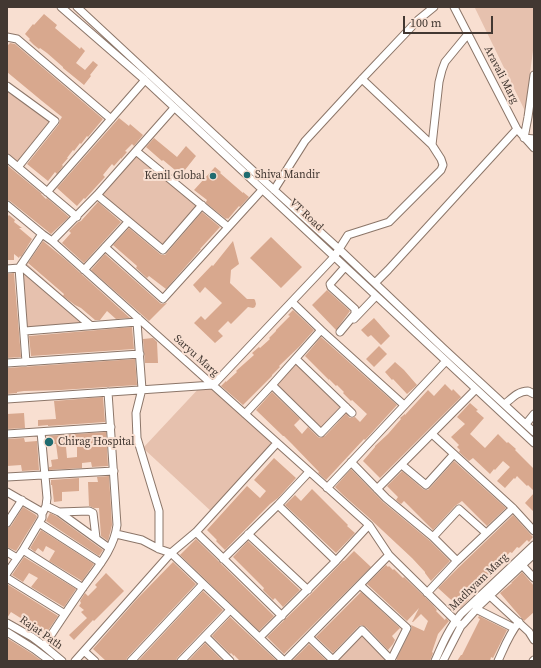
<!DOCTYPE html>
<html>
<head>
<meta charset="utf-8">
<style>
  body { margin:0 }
  #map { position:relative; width:541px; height:668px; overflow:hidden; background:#f8dfd1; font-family:"Source Serif 4",serif }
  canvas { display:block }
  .frame { position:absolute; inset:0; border:8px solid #423832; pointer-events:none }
  .scale { position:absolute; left:403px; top:16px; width:90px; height:18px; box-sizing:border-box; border:2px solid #423832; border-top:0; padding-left:5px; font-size:12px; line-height:14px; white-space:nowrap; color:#423832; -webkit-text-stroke:3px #f8dfd1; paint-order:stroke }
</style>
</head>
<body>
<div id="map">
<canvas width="541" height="668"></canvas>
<div class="frame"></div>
<div class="scale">100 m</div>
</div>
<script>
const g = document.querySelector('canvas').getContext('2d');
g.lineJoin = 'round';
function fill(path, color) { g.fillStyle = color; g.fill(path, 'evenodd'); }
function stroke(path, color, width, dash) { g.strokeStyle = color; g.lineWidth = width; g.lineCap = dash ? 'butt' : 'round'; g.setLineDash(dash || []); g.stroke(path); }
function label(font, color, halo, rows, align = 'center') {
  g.font = font + ' "Source Serif 4",serif'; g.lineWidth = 4; g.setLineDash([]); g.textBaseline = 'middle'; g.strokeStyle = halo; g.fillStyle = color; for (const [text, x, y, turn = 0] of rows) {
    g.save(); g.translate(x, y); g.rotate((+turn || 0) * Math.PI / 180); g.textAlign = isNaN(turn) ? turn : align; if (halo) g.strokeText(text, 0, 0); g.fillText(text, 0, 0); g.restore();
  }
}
const green = new Path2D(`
  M477,7H534V43L525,111L475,8Z
  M7,86L55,121L18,167L7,158Z
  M136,151L202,205L163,250L97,195Z
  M24,261L96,325L25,331L19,268Z
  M296,359L352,413L321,433L273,385Z
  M213,385L277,443L213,513L143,448L201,386Z
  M362,630L391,661H334Z`);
const building = new Path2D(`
  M44,14L57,25L55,28L80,49L81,47L85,51L76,63L85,70L93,61L98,65L90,75L91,76L84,85L63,68V67L47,53L40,48L39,49L34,45L29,40L30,39L25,34L33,24L34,25Z
  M10,43L15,44L103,119L88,137L87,136L81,144L80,143L74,151L73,150L67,158H68L62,165L63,166L57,174L55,172L48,181L27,164L59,124L60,120L62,117L42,101L7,72V46Z
  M119,118L129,126L130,124L143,135L134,146L132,144L125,151L127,152L121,159V158L114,166L112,164L103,175L105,177L85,199L84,198L77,206L57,188Z
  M154,138L177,157L186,146L196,156L181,175L163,160L162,161L146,147Z
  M7,165L42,194H41L46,199L47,198L69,217L51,234L10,201L7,200Z
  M215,167L221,172L220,173L243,193V192L249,197L240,207L239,206L228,219L227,218L226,219L206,203V202L207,200L194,190Z
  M98,202L121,222L84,263L62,243L71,233L69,231L78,222L81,221Z
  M202,212L220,227L200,249H201L166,289L149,276L147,278L136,268L137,266L113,245L129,228L160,254L162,255H165Z
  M9,215L15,220L14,222L22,228H19L32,239L21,257L20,256L19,258L14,254V260H7V217Z
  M271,237L302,267L281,288L250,258Z
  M43,241L66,260L130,318L116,319L107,311L100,320H95L81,308L75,305L63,296L64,294L28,263Z
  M233,241L239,264L231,270L230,283L247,299H254L255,300L256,304L255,307L253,308L248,307L231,324L228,321L218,331L223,336L215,343L194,323L201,316L205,320L222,303L205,287L200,293L193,285L212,265L213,266Z
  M105,254L160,303L162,304L167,303L149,321L91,270Z
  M14,273L21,357L7,358V274Z
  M327,290L350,311L336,330L312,305Z
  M293,310L314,330L300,346L279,366L280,367L272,375V376L243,405L221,386L226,381V382L237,372L236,371L254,355L252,353L259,347L260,348L270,339L269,338L276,331V330L290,316L288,315Z
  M374,318L390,336L381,345L371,335L368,337L361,330Z
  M132,327L134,349L31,356L29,336Z
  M321,337L397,405L365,440L364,439L326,480L318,473L319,472L292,444L284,436H283L256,410L272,392L300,419L294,425L302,434L308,427L318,437L320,438L325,436L346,414L350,418L355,417L360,422L367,414L352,400L351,401L343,393L344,392L337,385L336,386L329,379V380L305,356Z
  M153,338L157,342L158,363H145L143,339Z
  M379,346L387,354L374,367L366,359Z
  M135,359L137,385L61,390L24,391L17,392V393L7,394V368Z
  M395,362L404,370L417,385L407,394L393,379L392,380L385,372Z
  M445,384L452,391L453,389L461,397L380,478L363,461L375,447V446L388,434L401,419L400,418L405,414V415L428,390L434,396Z
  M103,397L105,422L48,426V425L38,426V420L56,419L54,401Z
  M470,403L478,410L476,411L484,418L470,434L485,448L498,434L507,443L508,442L516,449L515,450L534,469V491L528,485L527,486L517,476L515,479L514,478L505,488L497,481L510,467L503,461L495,470L494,469L490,474L473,458L469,461L459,452L460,450L457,447L459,445L451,437L465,424L457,417Z
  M24,413L25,428L7,429V414Z
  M106,432L108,466L92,467L91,462L82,463V468L49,470V467H51L52,466L51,460L58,459L56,444H50L49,436ZM77,446V457L67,458L66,447Z
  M24,438L25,442L37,441L39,470L22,471L21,465L7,466V439Z
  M274,458L296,478L278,498L270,504L225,550L216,541L217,540L207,530L247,486L260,498L266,491L254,480Z
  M454,461L506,508L487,526L462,501L455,506L433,530L404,501L401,504L396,500L398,497L387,486L402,471L423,489L425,490H428Z
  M351,469L383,502L430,541L450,561L431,581L425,573V572L412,558L367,516L343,495L335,487Z
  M109,476L112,525L108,541L101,536L99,508H94L89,506L88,482H98L97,477Z
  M79,478V491L62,492V501L54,502L52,485H51V480Z
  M312,489L348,525L347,526L355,533L336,553L285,505L295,495L301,501Z
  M534,493V512L525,503Z
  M23,507L36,515L37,517L16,551L7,547V528L11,526Z
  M50,513L56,516L103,550L99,556L46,521Z
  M513,515L532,536L533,537L529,542L527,540L519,548L517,547L512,553L510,552L504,559L506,561L499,568L486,582L483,579L467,598L469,599L460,608L438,588L459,567Z
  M41,530L94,564L82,581L49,561L55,551L46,546L43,552L38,548L35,552L30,548Z
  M196,539L274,616L259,631L180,555Z
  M248,541L300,590L283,607L275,598L273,600L263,590L264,588L233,557Z
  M354,551L371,567L284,654L267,637L311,594L343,561H344Z
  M24,557L76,589L64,607L31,587L38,578L29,573L23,582L12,575Z
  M173,562L196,584L127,658L126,661H106L93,649L136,600Z
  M386,565L388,567L389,566L393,570L394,569L403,578L404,577L432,604L437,610L436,611L445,620L446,618L449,621L438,634L432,652L433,653L430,661H397V658L412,628L411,625L424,631L428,621L421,614L413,622H412L419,608L407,621L367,584Z
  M522,572L534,586V612L524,621L500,593L512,583H511Z
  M106,573L124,591L94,621L93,620L74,640L69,635L87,618L81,612L84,610L79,606L81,603L80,601L85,593L88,596L97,587L95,585Z
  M7,584L58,616L45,635L27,622L11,612L7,618Z
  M203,591L223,610L177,658L176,661H138Z
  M361,592L400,628L392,636L395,640L393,644L388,650L366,627L361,625L358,627L333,653L316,637Z
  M479,616L507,630L493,658L491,657L490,661H457L461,655H462L480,619L478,618Z
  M230,617L277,661H240L234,655V656L231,653L230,654L212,636Z
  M7,638L31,653L42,661H7Z
  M205,643L223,661H188Z
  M309,644L326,660V661H292Z`);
const minor = new Path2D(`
  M61,7L145,80L534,443
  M77,7L262,179L339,249L443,348L534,432
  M454,7L517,129L534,148
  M7,37L17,39L111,119
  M534,75L528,117L524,138L534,139
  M7,86L55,121L18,167
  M432,145L439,82L442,70L445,62L468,34
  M136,151L228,227
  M7,158L77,217
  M274,190L305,141L362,79L418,20L434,7
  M47,192L145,80
  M97,195L163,250L202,205
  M7,205L42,234L52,241L369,525L389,555L461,626
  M52,241L97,195L174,108
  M105,247L163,299L262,190
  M21,266L90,325
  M19,268L42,234
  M7,269L19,268L26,362
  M84,270L128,222
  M375,283L388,270L517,129
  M292,302L321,330
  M138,318L137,322L142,389L136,413L137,438L159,511V549
  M354,319L376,296
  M25,331L137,322
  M340,332L355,314V309L331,287L330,284L345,267
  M296,359L352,413
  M7,363L140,354
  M272,385L321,433L346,407
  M7,399L213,385L334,257L348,235L389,222L441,170L443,165L441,159L432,145L362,79
  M505,404C512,398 518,391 528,391L534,394
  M245,414L272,385L321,330L404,405
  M526,424L534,414
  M41,432L47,498L46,506L42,514
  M7,434L111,427
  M432,434L513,508
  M351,462L386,498L433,537L459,509L486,533
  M402,465L426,485L454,454
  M7,477L114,471
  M327,488L446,361
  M377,489L476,389
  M7,492L40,511L42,514V518L23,550L7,573
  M278,505L336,561
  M46,506L59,512L109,548
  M59,512L89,511L93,513L96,538
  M7,523L22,500
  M39,523L101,563
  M196,532L282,616
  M116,534L142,540L159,549L171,553L284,661
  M248,534L308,590
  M433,537L457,561
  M23,550L83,588
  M7,552L17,558
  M223,559L278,505L309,472
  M522,565L534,578
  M7,578L65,614
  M427,593L455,563L513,508L534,531
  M490,596L529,632L534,640
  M476,609L514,628
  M7,623L32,637L44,646L62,661
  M7,632L34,649L50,661
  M205,636L230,661
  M260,637L336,561L369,525
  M309,637L334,661
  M44,646C56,627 69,608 82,589C96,569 114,550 117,525L108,392
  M84,651L95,661
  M333,660L362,630L391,660L407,628L360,585
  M75,661L171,553L196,532L277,443
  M131,661L203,584
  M181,661L230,610
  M285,661L389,555
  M435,661C442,645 449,628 461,614L534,545
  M443,661L461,626L464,623L480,605L534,554
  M498,661C504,648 509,634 519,622
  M533,661L534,660`);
const markers = [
  [247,175,4,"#206c70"],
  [213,176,4,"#206c70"],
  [49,442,5,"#206c70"]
];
const streetNames = [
  ["Aravali Marg",501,75,63],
  ["VT Road",306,215,43],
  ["Saryu Marg",196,356,42],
  ["Madhyam Marg",479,582,-44],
  ["Rajat Path",41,633,35]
];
const poiNames = [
  ["Shiva Mandir",255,175],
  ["Kenil Global",205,176,"right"],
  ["Chirag Hospital",58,442]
];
fill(green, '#e6c1ae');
fill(building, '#d8a88e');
stroke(minor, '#8c7669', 9);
stroke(minor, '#fff', 7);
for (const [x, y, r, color] of markers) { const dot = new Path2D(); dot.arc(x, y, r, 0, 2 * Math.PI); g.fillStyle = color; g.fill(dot); stroke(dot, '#f8dfd1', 1.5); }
label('11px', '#423832', '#f8dfd1', streetNames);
label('11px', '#423832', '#f8dfd1', poiNames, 'left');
</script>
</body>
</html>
